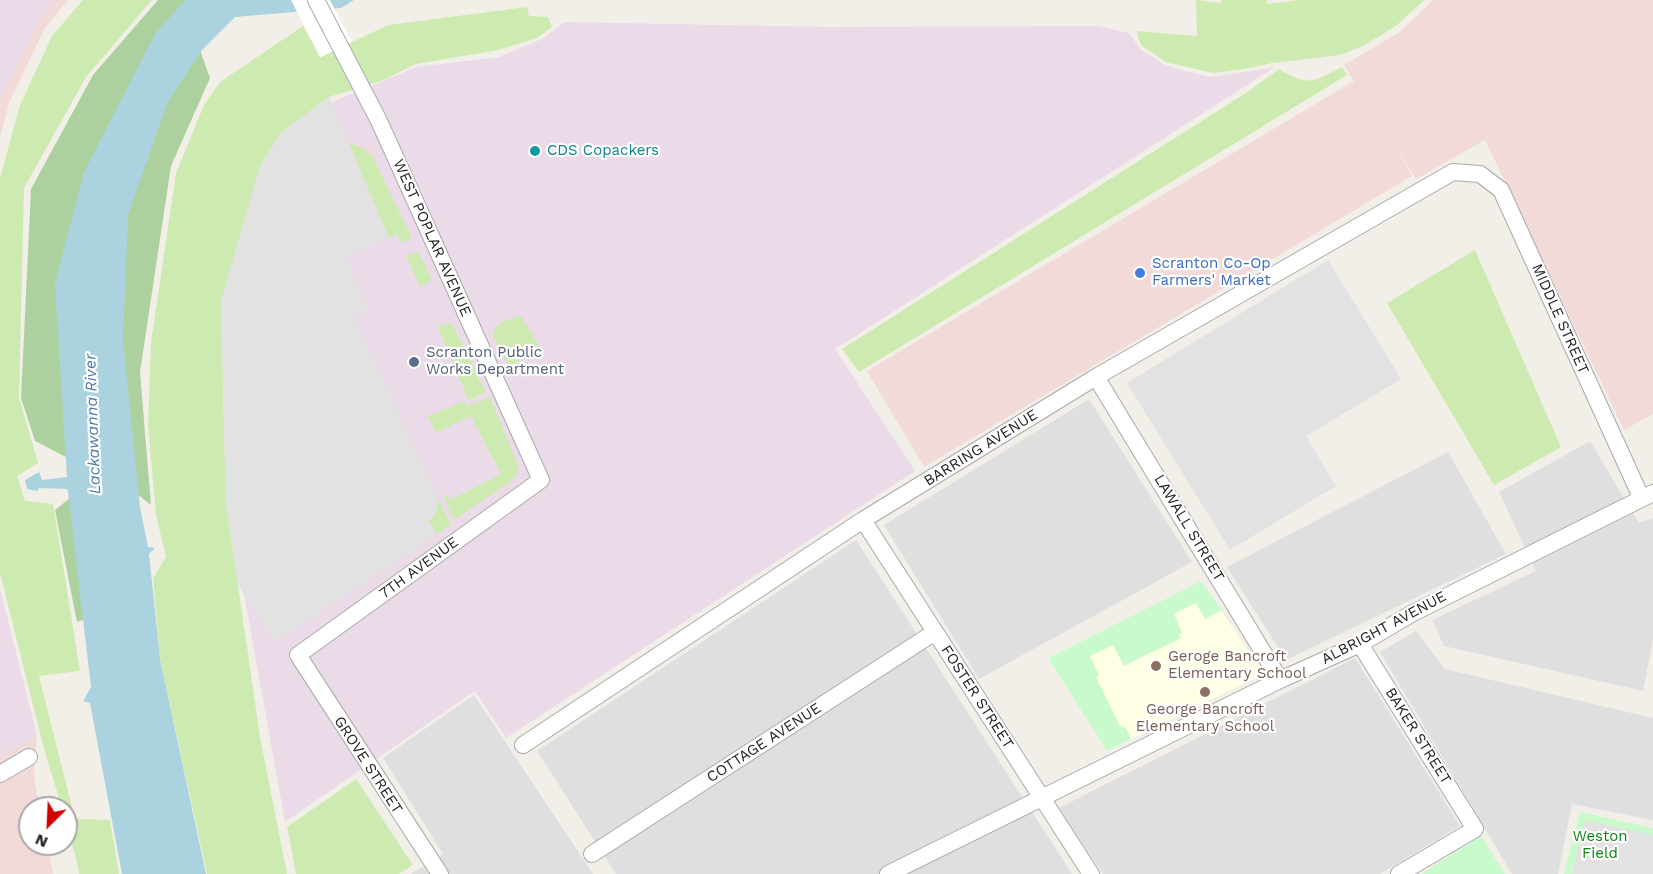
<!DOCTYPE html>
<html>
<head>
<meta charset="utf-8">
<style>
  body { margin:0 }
  #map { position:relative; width:1653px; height:874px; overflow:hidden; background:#f2efe9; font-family:"Work Sans",sans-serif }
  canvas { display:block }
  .north { position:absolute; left:18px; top:796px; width:60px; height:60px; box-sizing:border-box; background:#fff; border:2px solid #a7a7a7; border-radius:50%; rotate:204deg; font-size:16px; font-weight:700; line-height:24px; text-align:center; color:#222 }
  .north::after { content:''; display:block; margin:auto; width:21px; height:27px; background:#d40000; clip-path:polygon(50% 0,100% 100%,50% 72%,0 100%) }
</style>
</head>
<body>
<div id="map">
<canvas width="1653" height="874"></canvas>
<div class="north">N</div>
</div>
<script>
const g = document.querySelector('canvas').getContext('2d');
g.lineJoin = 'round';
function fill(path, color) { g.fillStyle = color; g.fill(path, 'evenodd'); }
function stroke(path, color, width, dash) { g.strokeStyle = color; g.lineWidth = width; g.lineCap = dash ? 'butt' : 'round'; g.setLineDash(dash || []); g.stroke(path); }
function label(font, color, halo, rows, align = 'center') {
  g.font = font + ' "Work Sans",sans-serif'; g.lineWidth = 4.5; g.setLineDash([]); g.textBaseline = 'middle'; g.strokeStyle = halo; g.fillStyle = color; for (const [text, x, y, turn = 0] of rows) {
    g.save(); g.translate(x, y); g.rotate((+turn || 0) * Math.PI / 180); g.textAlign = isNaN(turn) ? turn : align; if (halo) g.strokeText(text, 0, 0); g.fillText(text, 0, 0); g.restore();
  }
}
const residential = new Path2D(`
  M1089,399L1192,562L979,679L884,525Z
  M1590,441L1639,523L1653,518V639L1643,691L1444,646L1432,620L1536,571L1499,492Z
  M1448,452L1506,554L1286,660L1227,567Z
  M856,540L1072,874H616L537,751Z
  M1416,631L1445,669L1653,718V820L1572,804L1558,874H1512L1380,652Z
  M1355,658L1460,826L1380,874H1103L1059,808Z
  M474,695L593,874H411L443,854L383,758Z`);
const commercial = new Path2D(`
  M0,0H68L45,28L9,103L0,138Z
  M1433,0H1653V414L1624,430L1485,140L1416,179L1395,145L1412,176L924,467L867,371L1354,81L1344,65L1400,32Z
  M0,589L37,736L34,777L40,808H30V844H47L53,874H0Z`);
const industrial = new Path2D(`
  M0,0H54L40,18L0,101Z
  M565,22L829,27L1098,26L1129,33L1141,50L1165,65L1188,72L1211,77L1275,67L835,349L915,471L506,738L475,691L285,822L242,583L327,104L417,67L499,57L542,39ZM355,144L372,155L401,243L397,234ZM451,322L486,392L470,401L439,327ZM465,402L519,468L514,479L454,519L447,496L450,500L501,474Z
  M0,589L37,736L0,758Z`);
const education = new Path2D(`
  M1201,581L1264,674L1107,751L1048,658Z`);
const grass = new Path2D(`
  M83,0H152L86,77L24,188L19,397L38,463L17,476L25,501L53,504L80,671L39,676L75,819L110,820L119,874H79C76,852 66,830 66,808H62L44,749L0,573V178L20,105L52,36Z
  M1196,0L1221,3L1222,0H1267V4L1300,0H1424L1397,25L1365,45L1340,55L1272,63L1245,69L1213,73L1166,62L1141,45L1136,31L1197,36Z
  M527,7L529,16L548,17L552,27L537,38L498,50L416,64L381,81L329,97L281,133L221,301L226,503L260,737L287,874H207L160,659L153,578L166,557L156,515L148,425L151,343L176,173L204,105L220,82L303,26L321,57L388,25Z
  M1342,67L1347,75L859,372L842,349L1246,93L1279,69C1308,87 1314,82 1342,67Z
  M349,143L363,148L372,155L412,238L401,243L397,234L389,238Z
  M1475,250L1561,447L1494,485L1387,303Z
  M418,251L432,280L420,287L406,256Z
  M521,316L540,348L509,367L492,335C497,321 508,319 521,316Z
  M451,322L486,392L469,401L438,327Z
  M490,397L519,468L514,479L454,520L444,497L447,495L450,500L501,474L471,416L436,433L428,416L464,401L468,406Z
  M439,500L451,524L437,534L429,521L433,518Z
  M356,779L413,865L399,874H296L287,827Z`);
const forest = new Path2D(`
  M158,0H215L191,25L210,78L171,166L140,372L151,505L137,494L35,441L21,398L31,189L93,75Z
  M70,498L93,616L77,622L55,510Z`);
const park = new Path2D(`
  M1201,581L1222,610L1205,619L1196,603L1174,614L1182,633L1179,635L1181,638L1124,666L1113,645L1090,656L1099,675L1096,677L1120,726L1126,728L1131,739L1107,751L1048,658Z
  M1580,812L1653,828V874H1564Z
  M1481,836L1505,874H1421Z`);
const parking = new Path2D(`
  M329,97L389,238L345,257L368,309L353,317L439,500L436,512L429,521L437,534L274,643L238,585L226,503L221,301L260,166L281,133Z
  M1328,260L1401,379L1306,436L1336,486L1230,550L1127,383Z
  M1585,820L1653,835V874H1572Z`);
const water = new Path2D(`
  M185,0H354L341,8L235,17L201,51L168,101L128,215L123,341L140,507L148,547L155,548L149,554L160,659L206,874H122L90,703L83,701L91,687L68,492L67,489L39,488L37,491L27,489L25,480L39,472L42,480L67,477L55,284L84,172L155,34Z`);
const pier = new Path2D(`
  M291,0H330L352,42L320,57Z`);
const street = new Path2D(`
  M316,0L379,121L541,480L298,655L440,874
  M1096,377L1280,680
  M863,520L1091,874
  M1360,644L1475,829L1399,874
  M523,745L863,520L1096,377L1453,172L1480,174L1501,190L1641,497
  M0,774L29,757
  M592,854L935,632
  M888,874L1280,680L1360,644L1413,613L1653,493`);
const markers = [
  [535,151,6,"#0f9aa8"],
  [1140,273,6,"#3f7fe0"],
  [414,362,6,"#5c6f8a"],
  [1156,666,6,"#8d6e63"],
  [1205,692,6,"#8d6e63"]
];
const cultureNames = [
  ["CDS Copackers",547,151]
];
const streetNames = [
  ["WEST POPLAR AVENUE",432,238,66],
  ["MIDDLE STREET",1560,319,66],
  ["BARRING AVENUE",981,448,-32],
  ["LAWALL STREET",1189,528,59],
  ["7TH AVENUE",419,568,-36],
  ["ALBRIGHT AVENUE",1384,628,-28],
  ["FOSTER STREET",977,697,57],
  ["BAKER STREET",1418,736,58],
  ["COTTAGE AVENUE",764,743,-33],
  ["GROVE STREET",368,765,57]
];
const shopNames = [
  ["Scranton Co-Op",1152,264],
  ["Farmers' Market",1152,281]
];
const serviceNames = [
  ["Scranton Public",426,353],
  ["Works Department",426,370]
];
const educationNames = [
  ["Geroge Bancroft",1168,657],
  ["Elementary School",1168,674],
  ["George Bancroft",1205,710,"center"],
  ["Elementary School",1205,727,"center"]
];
const parkNames = [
  ["Weston",1600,837],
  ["Field",1600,854]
];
const waterNames = [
  ["Lackawanna River",93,424,-92]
];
fill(residential, '#e0dfdf');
fill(commercial, '#f2dad9');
fill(industrial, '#ebdbe8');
fill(education, '#ffffe5');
fill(grass, '#cdebb0');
fill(forest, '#add19e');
fill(park, '#c8facc');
fill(parking, '#e2e2e2');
fill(water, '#aad3df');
fill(pier, '#fff');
stroke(street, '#a9a9a9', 18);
stroke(street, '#fff', 16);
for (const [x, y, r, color] of markers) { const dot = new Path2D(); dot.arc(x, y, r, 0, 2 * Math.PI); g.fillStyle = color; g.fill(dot); stroke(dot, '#fff', 2); }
label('15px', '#0d838f', '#fff', cultureNames, 'left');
label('15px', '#222', '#fff', streetNames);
label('15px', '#366cbe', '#fff', shopNames, 'left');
label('15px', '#4e5e75', '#fff', serviceNames, 'left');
label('15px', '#785e54', '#fff', educationNames, 'left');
label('15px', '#0c8416', '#fff', parkNames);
label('italic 16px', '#4a7aab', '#fff', waterNames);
</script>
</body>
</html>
